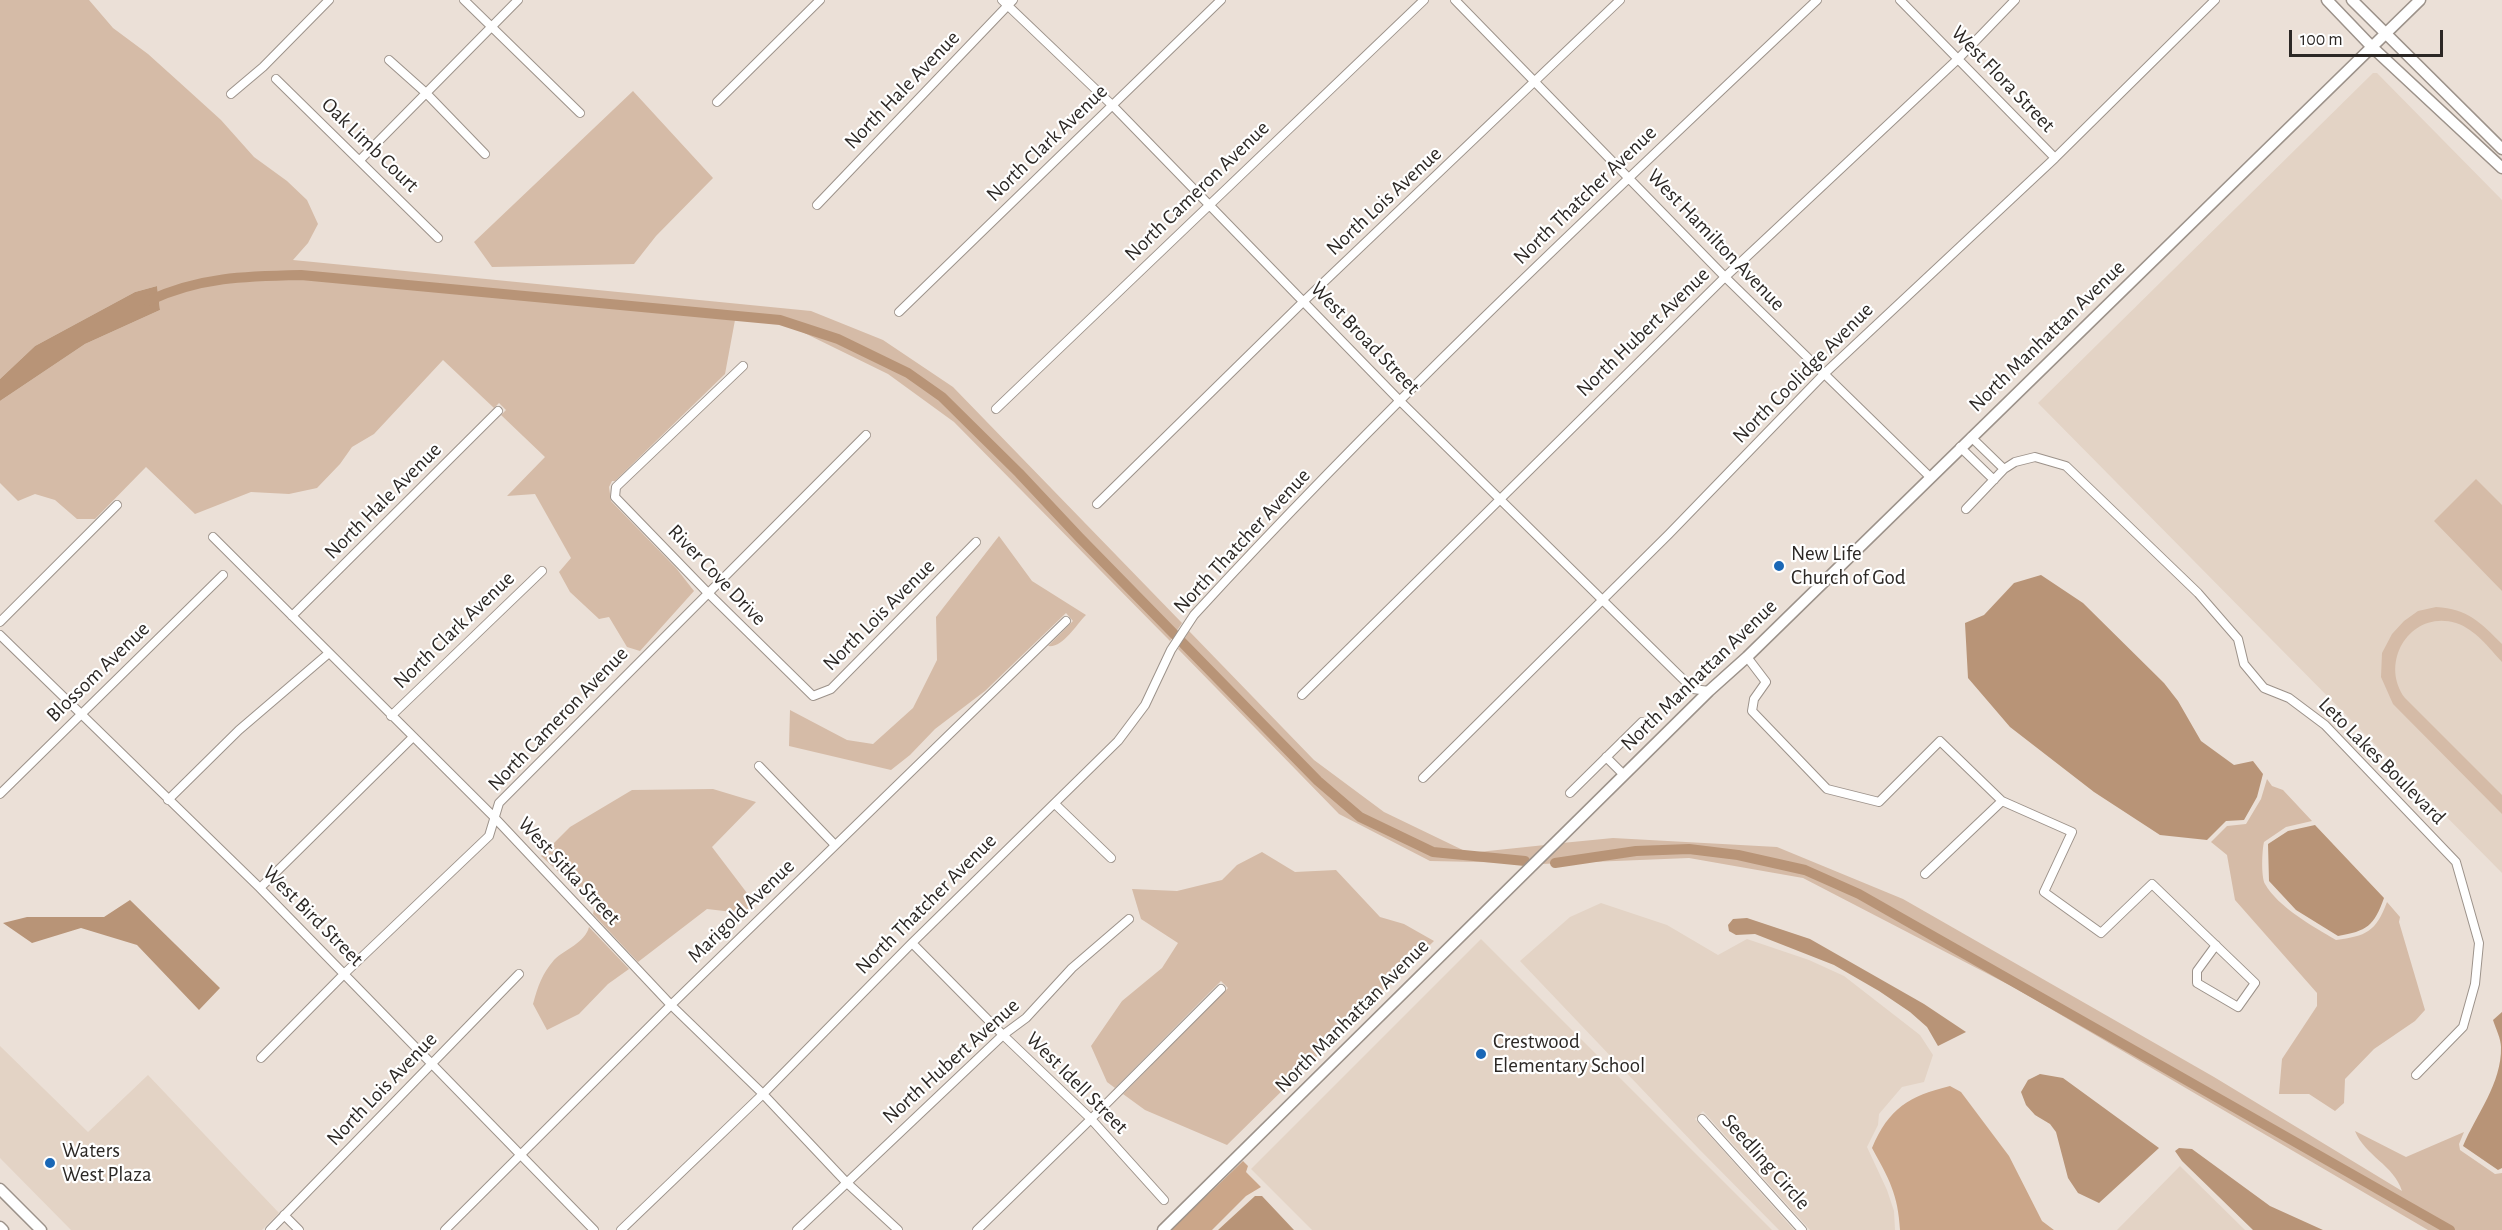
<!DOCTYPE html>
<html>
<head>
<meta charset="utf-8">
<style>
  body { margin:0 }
  #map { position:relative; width:2502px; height:1230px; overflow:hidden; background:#ebe0d7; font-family:"Alegreya Sans",sans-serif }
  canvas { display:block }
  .scale { position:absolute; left:2289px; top:30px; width:154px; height:27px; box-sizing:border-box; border:3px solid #2c2825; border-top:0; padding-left:8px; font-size:18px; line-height:21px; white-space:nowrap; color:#2c2825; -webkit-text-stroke:4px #fff; paint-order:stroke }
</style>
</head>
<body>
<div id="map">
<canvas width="2502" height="1230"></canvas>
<div class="scale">100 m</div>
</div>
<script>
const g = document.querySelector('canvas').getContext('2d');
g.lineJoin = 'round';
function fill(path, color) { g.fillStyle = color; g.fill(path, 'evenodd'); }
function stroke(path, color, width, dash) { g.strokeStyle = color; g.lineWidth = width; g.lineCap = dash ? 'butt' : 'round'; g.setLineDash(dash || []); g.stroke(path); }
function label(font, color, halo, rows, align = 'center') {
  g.font = font + ' "Alegreya Sans",sans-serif'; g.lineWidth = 4.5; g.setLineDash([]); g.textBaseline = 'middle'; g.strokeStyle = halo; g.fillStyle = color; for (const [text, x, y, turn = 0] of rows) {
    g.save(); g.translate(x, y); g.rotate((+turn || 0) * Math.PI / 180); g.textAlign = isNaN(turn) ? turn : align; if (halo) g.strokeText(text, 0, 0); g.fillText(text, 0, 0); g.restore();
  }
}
const built = new Path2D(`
  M2373,73H2377L2502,200V873L2038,403Z
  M1601,903L1667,925L1718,955L1747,939L1809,960L1844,976L1920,1035L1933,1055L1924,1082L1902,1087L1879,1114L1878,1125L1867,1147L1887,1190L1894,1211L1895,1230H1810L1703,1111L1695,1119L1794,1230H1779L1697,1147L1520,961L1570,917Z
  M1481,939L1772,1230H1312L1251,1169Z
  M0,1046L88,1132L148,1075L279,1213L262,1230H71L0,1158Z
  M2180,1166L2245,1230H2117Z`);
const green = new Path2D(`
  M0,0H89L113,28L148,54L178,81L221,120L254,157L287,181L307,200L318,224L308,243L293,260L811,311L883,340L953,387L1182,623L1170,641L954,422L888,374L786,324L735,320L725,374L615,481H612L609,487L611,501L676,568L694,591L640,651L627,647L609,617L599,619L570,592L559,572L571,558L535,494L507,496L545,457L501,415L506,410L499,403L494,408L443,360L374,434L352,447L340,464L317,488L289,494L251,492L195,514L146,467L95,519H77L55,500L35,494L18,501L0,483V401L85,344L160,310L157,286L135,292L35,346L0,379Z
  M633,91L713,178L656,236L634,264L492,267L474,242Z
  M2476,479L2502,505V591L2434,521Z
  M999,536L1032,581L1086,615C1075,626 1063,648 1048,646L1073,621L1066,613L985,691L935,729L910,755L891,770L789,746L790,710L847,740L873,744L913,708L937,660L936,617Z
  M2436,607C2468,609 2480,622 2502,644V662C2489,648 2475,629 2456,623C2412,609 2378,661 2405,698L2502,795V814L2393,704L2381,677L2382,653L2392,634L2404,621L2418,611Z
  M1189,631L1314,760L1384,812L1469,853L1545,845L1527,863L1430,861L1339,814L1178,649Z
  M2267,779L2272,786L2283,790L2312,821L2286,827L2264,842C2262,850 2261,877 2265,884C2278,907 2314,927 2336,940C2366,936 2376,932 2387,902L2400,917L2399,922L2425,1010L2415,1021L2374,1049L2345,1079L2344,1103L2335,1111L2309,1094H2279L2282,1059L2317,1006V993L2235,900L2227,855L2211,842L2227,826L2246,824L2261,799Z
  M713,789L756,802L712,847L750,897V914L707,909L638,962L593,914L595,905L541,856L570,827L632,790Z
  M1613,838L1777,847L1903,899L2214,1077L2402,1191C2394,1165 2365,1156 2355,1131L2406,1157L2464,1132L2459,1144L2460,1150L2495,1174L2502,1173V1230H2428L2015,988L1803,878L1689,858L1541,864L1562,843Z
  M1262,852L1295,872L1336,870L1380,917L1404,924L1434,941L1227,1145L1145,1110L1123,1094L1228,988L1221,981L1115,1088L1107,1082L1091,1046L1122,1001L1162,968L1178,943L1141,919L1132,889L1177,891L1222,880L1237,865Z
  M589,927L629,969L608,984L579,1014L547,1030L533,1004C538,986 542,974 554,960C565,949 585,943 589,927Z`);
const forest = new Path2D(`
  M1950,1086L1961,1092L2009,1156L2042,1221L2054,1230H1900C1898,1194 1889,1179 1872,1148C1889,1108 1909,1096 1950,1086Z
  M1243,1161L1248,1166L1246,1172L1261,1187L1246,1196L1212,1230H1171Z`);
const water = new Path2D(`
  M157,286L160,310L85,344L0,401V379L35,346L135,292Z
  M2041,575L2083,603L2164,683L2178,701L2201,741L2234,765L2253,761L2263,774L2257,797L2244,820L2226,821L2207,840L2160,835L2094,792L2010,727L1968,678L1965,623L1984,615L2014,583Z
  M2315,825L2384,898C2374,926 2367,931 2338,936L2296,910L2269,881L2268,844L2288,831Z
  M130,900L220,988L199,1010L137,945L81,928L32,943L3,923L27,917H104Z
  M1747,918L1810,939L1924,1004L1966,1032L1938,1046L1927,1027L1910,1012L1879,991L1834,965L1755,934L1736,935L1729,931L1728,925L1733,919Z
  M2502,1012V1168L2498,1170L2463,1146C2476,1115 2502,1083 2501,1047C2501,1039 2496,1029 2493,1020Z
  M2040,1074L2063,1078L2159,1148L2099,1203L2078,1193L2068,1178L2056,1132L2050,1124L2035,1115L2026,1105L2021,1092L2028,1080Z
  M2179,1148L2192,1149L2270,1206L2323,1230H2253L2182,1161L2175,1151Z
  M1255,1196H1262L1294,1230H1218Z`);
const canal = new Path2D(`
  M148,301C199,277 246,276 301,275L780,320L838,339L908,373L942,397L1019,473L1079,537L1318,781L1360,817L1433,852L1525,861
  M1555,863L1636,851L1689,849L1738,855L1805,870L1859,894L2450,1230`);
const minor = new Path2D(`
  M464,0L580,113
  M1002,0L1112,105L1400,401L1693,689L1709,691
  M1455,0L1725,277L1930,477
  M1900,0L2055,158
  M389,60L426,93L485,154
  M276,79L438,238
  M231,94L263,67L329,0
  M717,102L820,0
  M360,160L518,0
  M817,205L1013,0
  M899,312L1221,0
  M743,366L616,487L615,497L707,592L813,696L831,689L976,542
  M996,409L1424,0
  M1971,437L2004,469
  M1960,447L1994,480
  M1097,504L1304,301L1620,0
  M1966,509L2004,469L2015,462L2035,457L2066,466L2198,593L2238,639L2244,664L2264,688L2289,698L2325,725L2456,862L2479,943L2475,984L2463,1027L2416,1075
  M213,537L493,816L671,1005L763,1094L846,1182L898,1230
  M292,616L498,411
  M0,622L117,505
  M0,635L260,888L594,1230
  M1747,657L1766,682L1754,699L1752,711L1827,789L1879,802L1940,741L2002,801L2072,832L2044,892L2101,933L2152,884L2255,983L2238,1007L2197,983V971L2216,945
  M1302,695L1725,277L1959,58L2015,0
  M391,716L542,571
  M1606,757L1624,775
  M759,766L835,845
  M1423,778L1669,534L1824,374L2055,158L2215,0
  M1570,793L1642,722
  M0,794L223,575
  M168,800L239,730L329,653
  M1055,804L1111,858
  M1925,874L2002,801
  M260,888L412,738
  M912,943L1003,1035L1091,1119L1164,1200
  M261,1058L345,973L489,836L499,803L866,435
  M1702,1119L1802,1230
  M284,1215L299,1230
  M270,1230L519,974
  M445,1230L671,1005L1066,621
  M621,1230L763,1094L912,943L1118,741L1145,705L1171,650L1194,615C1391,400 1605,200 1817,0
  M797,1230L1003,1035L1026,1018L1072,968L1129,919
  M977,1230L1091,1119L1221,989`);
const tertiary = new Path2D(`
  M1163,1230L1709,691L1747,657L2420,0`);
const secondary = new Path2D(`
  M2327,0L2372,47L2502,168
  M2352,0L2502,149
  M0,1189L41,1230
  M0,1227L3,1230`);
const markers = [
  [1779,566,6,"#1a67b6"],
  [1481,1054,6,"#1a67b6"],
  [50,1163,6,"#1a67b6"]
];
const streetNames = [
  ["West Flora Street",2003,79,46],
  ["North Hale Avenue",902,90,-46],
  ["North Clark Avenue",1047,143,-44],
  ["Oak Limb Court",370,145,44],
  ["North Cameron Avenue",1197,191,-44],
  ["North Thatcher Avenue",1585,195,-44],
  ["North Lois Avenue",1384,201,-43],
  ["West Hamilton Avenue",1716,240,46],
  ["North Hubert Avenue",1643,332,-44],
  ["North Manhattan Avenue",2047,336,-44],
  ["West Broad Street",1365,338,46],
  ["North Coolidge Avenue",1803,373,-45],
  ["North Hale Avenue",383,501,-45],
  ["North Thatcher Avenue",1242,541,-47],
  ["River Cove Drive",717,575,46],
  ["North Lois Avenue",879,615,-45],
  ["North Clark Avenue",454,630,-44],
  ["Blossom Avenue",98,672,-44],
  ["North Manhattan Avenue",1699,675,-44],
  ["North Cameron Avenue",558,719,-46],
  ["Leto Lakes Boulevard",2382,761,45],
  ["West Sitka Street",569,871,47],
  ["North Thatcher Avenue",926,904,-45],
  ["Marigold Avenue",741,911,-44],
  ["West Bird Street",313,916,45],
  ["North Manhattan Avenue",1352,1016,-45],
  ["North Hubert Avenue",951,1061,-42],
  ["West Idell Street",1077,1083,45],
  ["North Lois Avenue",382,1089,-46],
  ["Seedling Circle",1766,1162,48]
];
const poiNames = [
  ["New Life",1791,554],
  ["Church of God",1791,578],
  ["Crestwood",1493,1042],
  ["Elementary School",1493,1066],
  ["Waters",62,1151],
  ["West Plaza",62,1175]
];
fill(built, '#e3d3c5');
fill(green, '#d5bba7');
fill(forest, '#cba689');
fill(water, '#b89477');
stroke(canal, '#b89477', 10);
stroke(minor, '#9c928a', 10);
stroke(tertiary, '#9c928a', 13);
stroke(secondary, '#9c928a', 13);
stroke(minor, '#fff', 8);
stroke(tertiary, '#fff', 10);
stroke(secondary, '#fff', 10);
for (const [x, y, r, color] of markers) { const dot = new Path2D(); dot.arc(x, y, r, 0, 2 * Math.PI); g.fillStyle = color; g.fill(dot); stroke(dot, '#fff', 2); }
label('21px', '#2c2825', '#fff', streetNames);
label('21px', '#2c2825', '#fff', poiNames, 'left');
</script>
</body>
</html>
